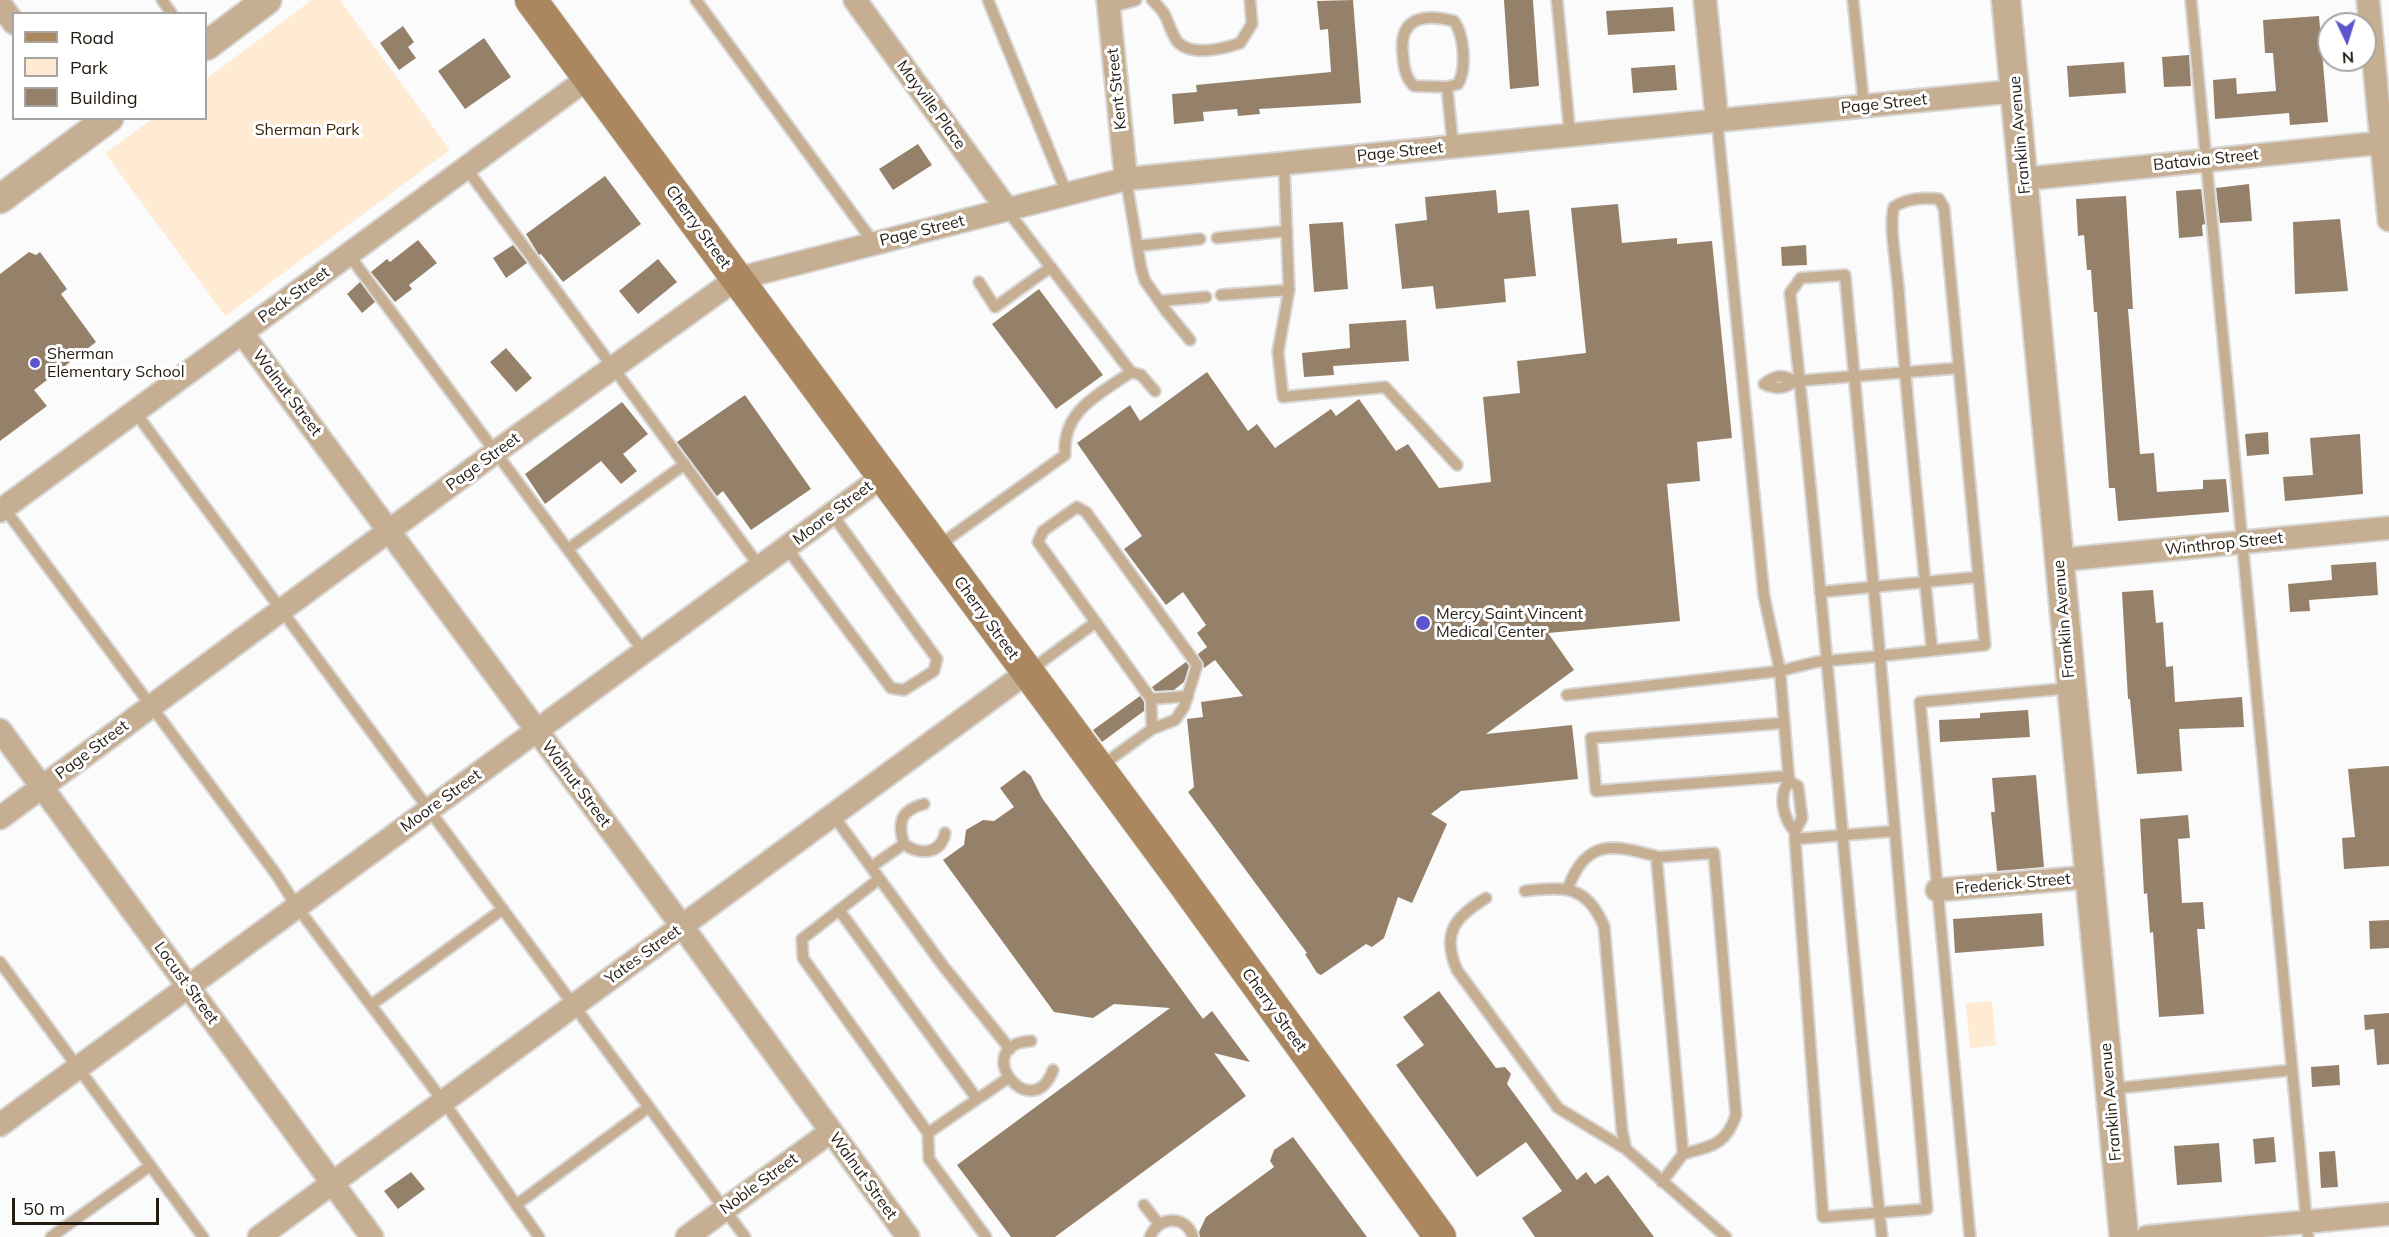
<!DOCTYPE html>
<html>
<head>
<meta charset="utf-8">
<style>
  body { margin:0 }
  #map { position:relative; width:2389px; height:1237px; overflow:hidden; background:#fbfbfb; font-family:Mulish,sans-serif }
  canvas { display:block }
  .legend { position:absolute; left:12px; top:12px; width:195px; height:108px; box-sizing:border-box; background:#fff; border:2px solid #a7a4a0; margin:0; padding:8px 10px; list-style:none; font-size:18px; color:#231b12 }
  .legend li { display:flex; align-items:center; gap:12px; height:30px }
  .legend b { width:30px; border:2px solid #a7a4a0 }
  .north { position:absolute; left:2317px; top:12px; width:60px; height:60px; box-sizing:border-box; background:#fff; border:2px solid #a7a4a0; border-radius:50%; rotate:176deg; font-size:16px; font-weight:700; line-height:24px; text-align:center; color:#231b12 }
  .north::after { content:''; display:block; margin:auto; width:21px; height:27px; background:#5c54cd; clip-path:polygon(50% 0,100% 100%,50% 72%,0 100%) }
  .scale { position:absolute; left:12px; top:1198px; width:147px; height:27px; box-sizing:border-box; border:3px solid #231b12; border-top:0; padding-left:8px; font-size:18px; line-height:21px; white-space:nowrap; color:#231b12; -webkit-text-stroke:4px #fff; paint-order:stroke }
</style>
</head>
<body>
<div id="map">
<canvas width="2389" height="1237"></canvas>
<ul class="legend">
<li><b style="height:8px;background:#aa875e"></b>Road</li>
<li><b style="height:16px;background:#ffead3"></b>Park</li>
<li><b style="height:16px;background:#95816a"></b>Building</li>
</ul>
<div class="north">N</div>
<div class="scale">50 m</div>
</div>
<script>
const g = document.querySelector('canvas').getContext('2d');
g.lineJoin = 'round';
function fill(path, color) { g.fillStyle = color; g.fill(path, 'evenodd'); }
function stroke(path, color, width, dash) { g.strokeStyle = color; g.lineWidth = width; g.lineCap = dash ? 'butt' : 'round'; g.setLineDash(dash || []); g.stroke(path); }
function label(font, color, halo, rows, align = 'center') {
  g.font = font + ' Mulish,sans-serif'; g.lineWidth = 6; g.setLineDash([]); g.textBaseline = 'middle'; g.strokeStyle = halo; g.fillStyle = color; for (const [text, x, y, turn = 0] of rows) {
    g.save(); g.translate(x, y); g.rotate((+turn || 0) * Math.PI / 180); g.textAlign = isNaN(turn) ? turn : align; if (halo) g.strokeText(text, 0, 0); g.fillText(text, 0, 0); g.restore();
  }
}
const green = new Path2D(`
  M312,0H340L450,150L225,316L105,153L152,119L206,118V79Z
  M1992,1001L1996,1045L1970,1048L1966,1003Z`);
const building = new Path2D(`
  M1353,0L1361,103L1259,109L1260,114L1238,116L1237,109L1203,112L1204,121L1174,124L1172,94L1197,92L1196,85L1331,72L1328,29L1320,30L1317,1Z
  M1504,0H1533L1539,86L1510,89Z
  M1673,7L1675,31L1608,35L1606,11Z
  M2319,16L2328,122L2290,125L2289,113L2215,119L2213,80L2236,78L2237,94L2276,91L2273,53H2265L2263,20Z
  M403,26L414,42L408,47L416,58L399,70L380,43Z
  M484,38L511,77L465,109L438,71Z
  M2189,55L2191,86L2164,87L2162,57Z
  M2124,62L2126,93L2069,97L2067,66Z
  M1675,65L1677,90L1633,93L1631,68Z
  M918,144L932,165L893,190L879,169Z
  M605,176L641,224L563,282L541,254L539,255L526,234Z
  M2249,184L2252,221L2220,223L2216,188Z
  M2201,189L2205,224L2202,225L2203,236L2179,238L2176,191Z
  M1496,190L1498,213L1529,210L1536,276L1504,279L1506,302L1436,309L1433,286L1402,289L1395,224L1427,220L1425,197Z
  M2126,196L2133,309H2128L2140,454L2154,453L2157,492L2203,489V480L2226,479L2229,512L2118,521L2115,488H2109L2097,312H2094L2091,270H2087L2084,235L2078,236L2076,199Z
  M1618,204L1622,243L1677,238V244L1712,241L1732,438L1697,442L1700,481L1667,484L1680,621L1548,633L1574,670L1486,734L1572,725L1578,779L1461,791L1431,814L1447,824L1412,903L1398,897L1384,938L1372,947L1366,944L1321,975L1317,973L1305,954L1307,953L1188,792L1194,787L1187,719L1203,717L1201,702L1243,696L1215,660L1204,668L1198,654L1207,647L1197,633L1206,625L1183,592L1166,605L1124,549L1142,536L1077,443L1130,405L1140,421L1207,372L1248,431L1257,424L1275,448L1331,409L1336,416L1359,399L1396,451L1408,444L1439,488L1491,482L1483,397L1520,393L1517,361L1586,353L1571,208Z
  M2340,219L2348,291L2295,294L2293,222Z
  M1343,222L1348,289L1314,292L1309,224Z
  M418,240L437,263L409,285L412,289L395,302L371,272L387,259L390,262Z
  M513,245L527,263L506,278L493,258Z
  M1806,245L1807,265L1782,266L1781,247Z
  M29,252L36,255L40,252L67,289L61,294L96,342L34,390L47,406L0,441V274Z
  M658,259L677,282L638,314L619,291Z
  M360,282L375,302L362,313L347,294Z
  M1039,289L1103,375L1056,409L992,324Z
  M1406,320L1409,361L1333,366L1334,375L1304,377L1302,353L1350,348L1349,324Z
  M506,348L532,378L516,392L490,362Z
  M745,395L811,489L751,530L723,491L717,496L677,442Z
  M622,402L648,434L623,454L637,471L621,484L601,461L545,504L525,474Z
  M2268,432L2269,454L2247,456L2245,434Z
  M2360,434L2363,494L2285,501L2283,477L2313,475L2310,438Z
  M2376,562L2378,595L2309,600L2310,611L2290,612L2288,584L2332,580L2331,565Z
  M2153,590L2156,623L2163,622L2166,667L2173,666L2175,702L2242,697L2244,727L2179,729L2182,771L2137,774L2130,699H2128L2122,592Z
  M1186,662L1189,666L1184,682L1174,690L1155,691L1152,687Z
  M1140,696L1144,702V711L1102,742L1093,730Z
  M2028,710L2030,737L1940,742L1939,720L1980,718V713Z
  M2389,766V866L2344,869L2342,838L2355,837L2348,769Z
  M1024,770L1031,776L1042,798L1203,1019L1212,1011L1250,1062L1214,1053L1246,1096L1055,1237H1011L957,1165L1170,1008L1114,1004L1093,1018L1054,1012L943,860L964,845L966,830L983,820L994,821L1014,807L1000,788Z
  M2036,775L2044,867L1997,871L1991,812H1995L1992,778Z
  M2188,815L2190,838L2178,839L2182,903L2203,902L2205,929H2197L2204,1014L2159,1017L2153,932L2150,933L2147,893L2144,894L2140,819Z
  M2042,913L2044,946L1955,953L1953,919Z
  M2389,920V948L2370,949L2369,921Z
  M1439,991L1496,1068L1505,1067L1511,1074L1507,1084L1577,1180L1586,1172L1595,1184L1608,1175L1654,1237H1535L1522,1218L1562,1191L1526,1142L1477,1177L1396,1065L1424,1045L1403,1017Z
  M2389,1013V1064L2377,1065L2374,1029L2365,1030L2364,1015Z
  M2339,1065L2340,1085L2312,1087L2311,1067Z
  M1293,1137L1367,1237H1200L1199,1232L1206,1217L1274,1167L1270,1161L1274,1150Z
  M2274,1137L2276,1162L2255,1164L2253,1139Z
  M2219,1143L2222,1182L2177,1185L2174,1146Z
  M2335,1151L2338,1187L2321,1188L2319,1152Z
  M411,1172L425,1189L398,1209L384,1191Z`);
const service = new Path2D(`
  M162,0L172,14
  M696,0L874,243
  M988,0L1067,194
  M1152,0C1170,17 1164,17 1174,36C1184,59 1223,49 1240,43L1252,24L1250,0
  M1557,0L1570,135
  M1853,0L1864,106
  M2191,0L2308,1237
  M1109,8L1136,0
  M1447,87L1414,86C1405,77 1404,67 1403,56C1398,18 1422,13 1454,21C1464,35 1467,68 1458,84L1447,87L1453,146
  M1717,120L1764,596L1780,671L1789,781
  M1284,163L1289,290L1278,352L1283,397L1385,387L1457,465
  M466,168L760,567
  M1126,179L1141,268L1145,281L1167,312L1190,340
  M1007,210L1131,372
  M1217,238L1287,231
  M1137,246L1200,239
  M349,255L644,652
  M979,282L995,307L1051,267
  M1221,295L1289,290
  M1159,301L1206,297
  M1795,381C1783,374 1775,375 1764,384C1776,390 1785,389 1795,381L1959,368
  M135,412L745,1237
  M4,508L276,874L297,907L443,1101L539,1237
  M938,546L1065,455C1062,410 1099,395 1131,372L1141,375L1155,391
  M786,547L891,688L904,690L934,671L937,659L832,514
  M568,549L685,464
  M1820,592L1978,577
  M1029,671L1096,622
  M1567,695L1780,671L1816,662L1880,656L1845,275L1801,278L1790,293C1826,607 1847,923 1882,1237
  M1151,699L1188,696
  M1784,723L1591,738L1596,791L1789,776
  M1101,766L1152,729L1175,720L1184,707L1197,665L1086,512L1077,507L1043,531L1038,542L1151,699L1152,729
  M833,815L944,967L1010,1049
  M1795,832C1783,818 1778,796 1789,781L1798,786L1802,818L1795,832V839L1823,1217L1927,1209L1880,656L1985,645L1944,208L1939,199C1923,197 1907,198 1894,207C1888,226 1898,273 1899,297C1908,415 1920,532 1932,650
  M1795,839L1895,831
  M904,844C897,822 901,810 924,804
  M871,867L904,844C919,855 941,855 945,833
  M879,879L802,939L803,958L928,1133L1008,1078
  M1568,888C1587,837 1614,845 1659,857
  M1486,898C1455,917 1441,933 1457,970L1558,1108L1626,1149L1622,1131L1604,926C1586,884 1564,887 1525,891
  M839,910L977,1099
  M0,962L203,1237
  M371,1005L503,909
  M1031,1041C968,1045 1031,1128 1053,1070
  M2110,1089L2292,1070
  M928,1133L929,1159L986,1237
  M1626,1149L1726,1237
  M1662,1182L1683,1154L1657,863L1659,857L1714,853L1736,1115C1726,1145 1712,1146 1683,1154
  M516,1205L649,1107
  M1144,1205L1159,1224
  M51,1237L150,1166
  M1150,1237C1158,1216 1186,1214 1193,1237
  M1970,1237L1920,702L2071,688`);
const minor = new Path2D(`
  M855,0L1007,209
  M1108,0L1126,179
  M1705,0L1717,120
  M2368,0L2389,220
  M0,4L14,23
  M2024,179L2389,142
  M242,333L682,926L908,1237
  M0,511L588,78
  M2059,560L2389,528
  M0,730L372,1237
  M0,818L497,451L736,279L1126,179L2016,91
  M1937,890L2089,877
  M0,1125L882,477
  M259,1237L1026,673
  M687,1237L830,1132
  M2147,1237L2389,1214`);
const tertiary = new Path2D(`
  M2006,0L2124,1237
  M206,46L267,0
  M0,199L109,118`);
const secondary = new Path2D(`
  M531,0L1177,874L1440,1237`);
const markers = [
  [35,363,6,"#5c54cd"],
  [1423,623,8,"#5c54cd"]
];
const streetNames = [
  ["Kent Street",1117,89,-96],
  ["Page Street",1884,104,-6],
  ["Mayville Place",931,105,54],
  ["Franklin Avenue",2020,135,-95],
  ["Page Street",1400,152,-6],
  ["Batavia Street",2206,160,-6],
  ["Cherry Street",698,227,54],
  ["Page Street",922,231,-14],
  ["Peck Street",294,295,-36],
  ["Walnut Street",287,393,53],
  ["Page Street",483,462,-36],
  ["Moore Street",833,513,-37],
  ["Winthrop Street",2224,544,-6],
  ["Cherry Street",986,618,54],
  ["Franklin Avenue",2064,619,-95],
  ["Page Street",92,750,-37],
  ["Walnut Street",576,784,53],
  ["Moore Street",441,801,-36],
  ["Frederick Street",2013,884,-5],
  ["Yates Street",643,955,-36],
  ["Locust Street",186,983,54],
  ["Cherry Street",1274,1010,54],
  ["Franklin Avenue",2111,1102,-95],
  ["Walnut Street",863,1176,54],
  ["Noble Street",759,1184,-36]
];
const parkNames = [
  ["Sherman Park",307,130]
];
const poiNames = [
  ["Sherman",47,354],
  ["Elementary School",47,372],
  ["Mercy Saint Vincent",1436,614],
  ["Medical Center",1436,632]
];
fill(green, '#ffead3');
fill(building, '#95816a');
stroke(service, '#d8d7d6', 14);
stroke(minor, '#d8d7d6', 26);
stroke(tertiary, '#d8d7d6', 32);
stroke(secondary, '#d8d7d6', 34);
stroke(service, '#c6ae92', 10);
stroke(minor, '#c6ae92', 22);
stroke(tertiary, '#c6ae92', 28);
stroke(secondary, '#aa875e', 32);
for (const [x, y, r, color] of markers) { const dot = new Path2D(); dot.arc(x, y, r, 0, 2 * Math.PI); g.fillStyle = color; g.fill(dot); stroke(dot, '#fff', 2); }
label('16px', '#231b12', '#fff', streetNames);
label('16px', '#3b2507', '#fff', parkNames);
label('16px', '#231b12', '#fff', poiNames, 'left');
</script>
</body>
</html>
